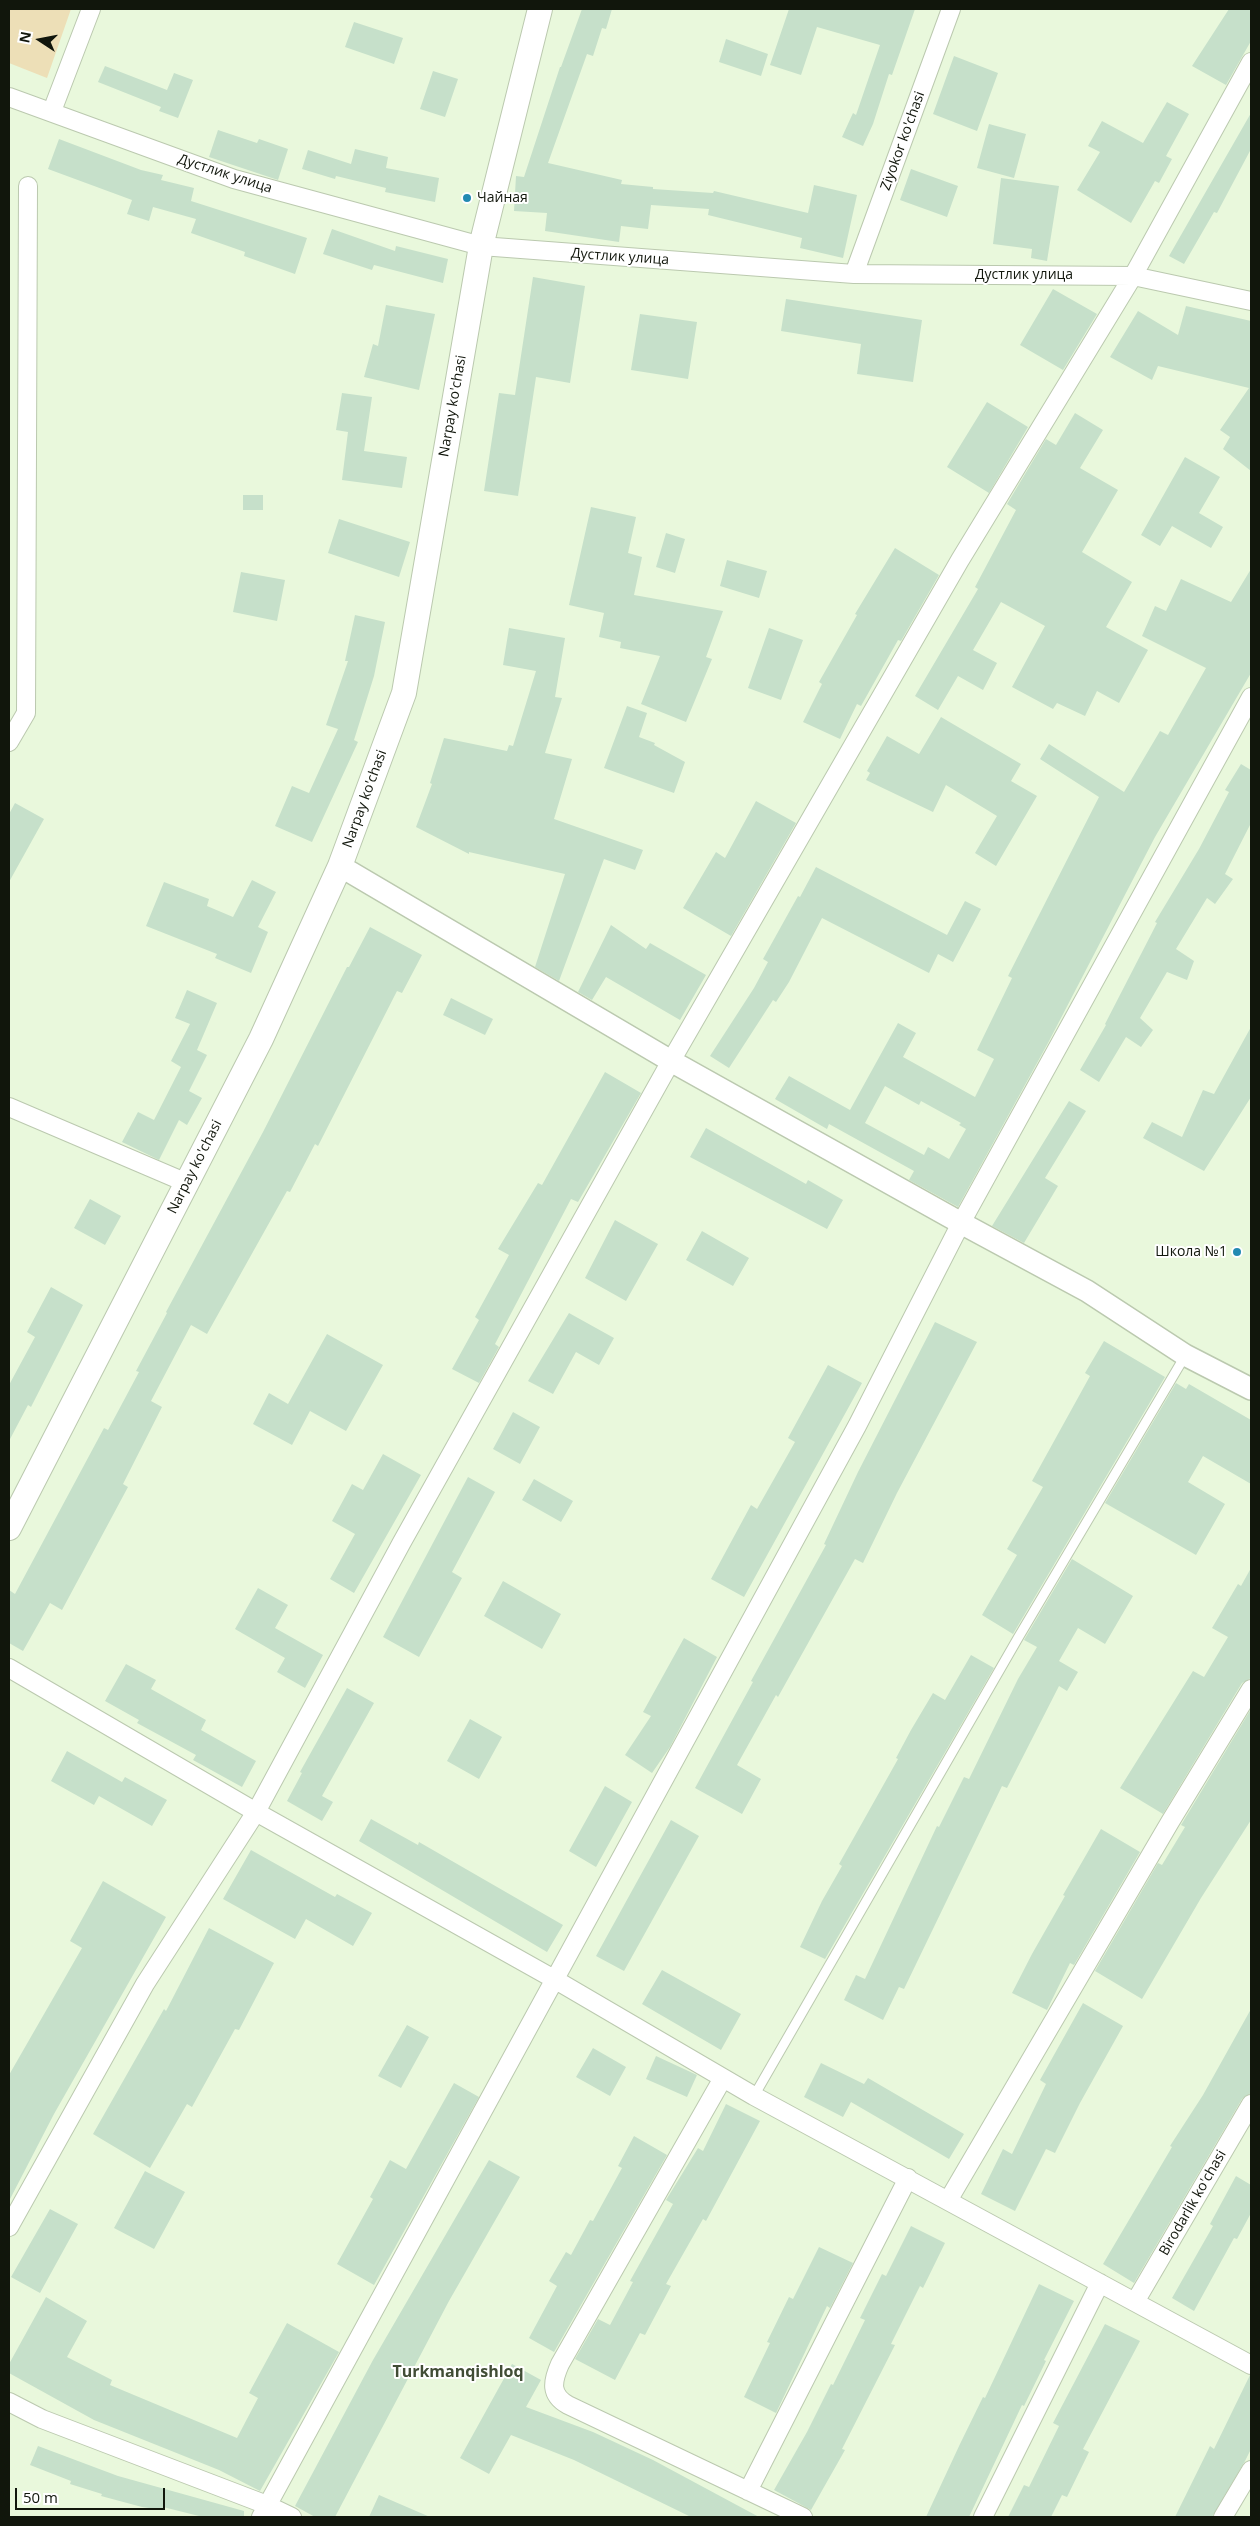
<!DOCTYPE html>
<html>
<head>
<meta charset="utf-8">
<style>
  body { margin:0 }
  #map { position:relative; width:1260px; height:2526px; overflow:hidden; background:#e9f8dc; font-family:"Open Sans",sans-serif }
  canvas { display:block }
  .frame { position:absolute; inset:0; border:10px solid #11160c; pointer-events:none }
  .north { position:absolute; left:15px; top:15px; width:50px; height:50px; -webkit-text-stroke:4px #fff; paint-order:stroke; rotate:281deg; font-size:14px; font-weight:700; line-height:20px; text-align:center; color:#11160c }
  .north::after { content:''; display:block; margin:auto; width:18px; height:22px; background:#11160c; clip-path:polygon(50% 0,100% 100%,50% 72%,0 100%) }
  .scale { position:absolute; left:15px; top:2488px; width:150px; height:22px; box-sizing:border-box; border:2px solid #11160c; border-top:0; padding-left:6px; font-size:15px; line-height:18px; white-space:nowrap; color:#11160c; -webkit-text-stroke:4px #fff; paint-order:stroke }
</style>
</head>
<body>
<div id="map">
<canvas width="1260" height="2526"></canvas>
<div class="frame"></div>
<div class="north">N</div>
<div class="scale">50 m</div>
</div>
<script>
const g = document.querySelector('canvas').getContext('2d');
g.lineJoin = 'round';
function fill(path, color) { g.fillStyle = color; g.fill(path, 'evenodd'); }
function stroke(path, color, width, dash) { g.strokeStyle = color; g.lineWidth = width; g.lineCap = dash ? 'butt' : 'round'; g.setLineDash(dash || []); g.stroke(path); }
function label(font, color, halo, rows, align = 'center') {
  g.font = font + ' "Open Sans",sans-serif'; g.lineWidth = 4; g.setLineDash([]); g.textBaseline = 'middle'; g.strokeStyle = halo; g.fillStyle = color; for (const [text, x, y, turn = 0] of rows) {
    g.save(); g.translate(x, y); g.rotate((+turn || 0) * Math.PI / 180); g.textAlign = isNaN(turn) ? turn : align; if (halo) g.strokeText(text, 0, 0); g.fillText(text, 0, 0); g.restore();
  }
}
const green = new Path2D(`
  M9,9H71L47,78L9,63Z`);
const building = new Path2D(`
  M582,9H612L606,29L602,28L593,56L587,54L548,163L622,180L621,184L653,187V189L713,193L714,191L808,213L814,185L857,195L843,258L800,248L802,238L708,215L709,209L651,205L648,229L621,226L619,242L545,231L547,213L514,211L516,176L524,177L560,67H561Z
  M789,9H915L892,75L889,74L873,124L863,146L842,137L853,113L856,115L880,45L817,27L801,75L770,65Z
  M1229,9H1251V41L1226,85L1192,66Z
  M354,22L403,38L394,64L345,47Z
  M726,39L768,54L761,76L719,62Z
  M954,56L998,73L977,131L933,114Z
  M105,66L167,90L174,73L193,80L178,118L159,111L161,107L98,82Z
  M433,71L458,79L445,117L420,109Z
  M1167,102L1189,114L1166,156L1172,159L1159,183L1155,181L1131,223L1077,190L1100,152L1088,146L1102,121L1143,143Z
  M1251,113V149L1217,213L1214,212L1184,264L1169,256Z
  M989,124L1026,134L1014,178L977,168Z
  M218,130L257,143L259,139L288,149L278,180L209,157Z
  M59,139L141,170L163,175L161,180L194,188L191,201L307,238L295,274L244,256L245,252L191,233L196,219L153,207L149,221L127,214L132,200L48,169Z
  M355,149L388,157L386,168L439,178L435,202L385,192L386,188L336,176L335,179L302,169L308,150L351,164Z
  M911,169L958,186L947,217L900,200Z
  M1001,178L1059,186L1047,261L1031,258L1032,249L993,244Z
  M332,229L395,251L396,246L448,259L443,283L374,265L372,270L323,254Z
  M533,277L585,286L570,383L536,377L518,496L484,491L499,393L515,395Z
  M1053,289L1097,314L1063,370L1020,345Z
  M786,299L922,320L913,382L857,374L861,344L781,331Z
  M386,305L435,314L419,390L364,377L373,344L378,346Z
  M1186,306L1251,321V471L1223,449L1230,437L1220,430L1249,388L1158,366L1152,380L1110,357L1138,311L1178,335Z
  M640,314L697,322L688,379L631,370Z
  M342,393L372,397L364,451L407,457L402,488L342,480L348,432L336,430Z
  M987,402L1028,427L989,493L947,467Z
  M1075,413L1103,430L1080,468L1118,490L1082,552L1132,582L1106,627L1148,650L1119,703L1097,691L1085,716L1057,703L1053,709L1012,687L1045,626L1001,602L973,650L997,663L983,690L958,676L938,710L915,696L978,589L975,587L1016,510L1007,504L1046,439L1056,445Z
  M1185,457L1220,477L1199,513L1223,527L1211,548L1172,526L1160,546L1141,535Z
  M243,495H263V510H243Z
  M591,507L636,517L628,553L642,557L634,595L723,611L706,657L712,659L686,722L641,704L660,656L620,648L621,642L599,637L604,613L569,605Z
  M339,519L410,542L399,577L328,553Z
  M666,533L685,539L675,573L656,567Z
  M895,548L939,575L901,641L898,640L861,706L857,704L840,739L803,722L822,684L819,682L857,615L855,614Z
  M727,560L767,571L759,598L720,586Z
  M1251,569V673L1155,837L1048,1043L958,1207L909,1180L914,1171L829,1124L827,1129L775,1099L789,1076L850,1110L898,1023L916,1033L903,1057L975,1097L994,1059L977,1050L1012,978L1008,976L1099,797L1040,759L1049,744L1124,792L1160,731L1168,735L1206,668L1142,636L1155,606L1166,611L1181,579L1231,602ZM885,1086L919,1105L921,1101L961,1123L959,1125L966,1129L949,1159L928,1147L924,1155L865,1123Z
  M241,572L285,580L277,621L233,612Z
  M355,615L385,622L374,676L354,740L358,742L312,842L275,826L292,786L309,793L338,729L326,725L348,661H345Z
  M509,628L565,638L555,697L562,698L545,753L572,759L554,819L643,850L635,870L604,859L559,981L535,967L565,874L469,852V854L416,827L432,784L430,783L444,738L507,751L509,745L513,746L536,671L503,665Z
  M769,628L803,640L781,700L748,688Z
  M627,706L647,713L639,737L655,743L654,745L685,762L674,793L604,768Z
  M941,717L1021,764L1011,781L1037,796L996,866L975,853L997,816L946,785L933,812L866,780L870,773L867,771L887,736L919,754Z
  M1241,764L1251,770V823L1225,874L1233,879L1215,904L1207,898L1176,949L1194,961L1187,980L1167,972L1140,1018L1153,1030L1141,1047L1126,1037L1099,1082L1080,1070L1106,1025L1105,1024L1157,923L1155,922L1199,849L1229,792L1225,790Z
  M756,801L796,823L731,936L683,908L716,852L725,858Z
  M15,803L44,819L9,882V814Z
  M816,867L947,935L965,901L981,909L953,962L938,954L929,973L822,918L789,982L776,1002L773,1000L729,1068L710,1056L754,988L768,962L763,959L798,896L800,897Z
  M252,880L276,892L258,927L268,932L251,973L215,958L217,954L146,926L164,882L209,899L207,906L233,917Z
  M611,925L646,949L650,943L706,975L680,1020L606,977L592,1000L578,992Z
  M370,927L422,955L402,993L397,991L318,1146L315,1144L290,1192L287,1191L207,1334L191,1325L151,1401L162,1407L123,1484L128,1487L62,1610L50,1603L23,1651L9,1643V1590L15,1594L104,1428L108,1430L139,1372L136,1371L167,1313L166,1312L263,1132L347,967H349Z
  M187,990L217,1003L197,1050L207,1055L189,1091L202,1098L187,1125L179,1120L159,1160L122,1142L138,1112L154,1120L181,1067L171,1061L190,1024L175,1018Z
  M451,998L493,1019L485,1035L443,1015Z
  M1251,1027V1097L1204,1171L1143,1138L1152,1122L1182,1137L1203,1090L1214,1094Z
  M605,1072L641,1093L578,1202L571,1199L495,1344L499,1347L479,1383L452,1369L479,1320L475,1317L509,1255L498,1249L538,1183L542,1185Z
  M1069,1101L1086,1111L1045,1178L1058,1186L1024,1243L992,1226Z
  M706,1128L806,1184L808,1180L843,1200L827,1229L690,1157Z
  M90,1199L121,1216L105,1245L74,1228Z
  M615,1220L658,1244L626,1301L585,1278Z
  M702,1231L749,1258L733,1286L686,1260Z
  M51,1287L83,1305L31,1407L28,1405L9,1441V1385L35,1337L27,1332Z
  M569,1313L614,1338L599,1365L576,1352L553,1394L528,1381Z
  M935,1322L977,1342L897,1493L863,1563L855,1559L778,1697L776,1695L737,1765L761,1779L742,1814L695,1788L753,1682L751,1681L826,1545L824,1544L858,1472Z
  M327,1334L383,1365L346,1431L310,1411L292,1445L253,1424L269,1393L288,1404Z
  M1104,1341L1165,1377L1013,1634L982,1615L1017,1555L1007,1549L1043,1487L1032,1481L1090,1376L1085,1373Z
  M828,1365L862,1383L744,1597L711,1579L751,1505L757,1509L795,1442L788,1438Z
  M1176,1383L1186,1389L1189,1384L1251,1420V1484L1203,1456L1188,1482L1225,1504L1196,1555L1105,1503Z
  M513,1412L540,1427L520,1464L493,1449Z
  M383,1454L421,1475L354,1593L330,1579L355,1534L332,1521L352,1484L363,1490Z
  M468,1477L495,1492L452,1572L462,1578L419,1657L383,1637Z
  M534,1479L573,1501L561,1522L522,1500Z
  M1072,1559L1133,1596L1105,1644L1078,1628L1059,1661L1078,1672L1067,1691L1059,1686L1007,1788L1002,1786L904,1989L899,1987L883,2020L844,2000L856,1975L865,1979L937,1826L939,1827L964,1777L969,1779L1018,1679L1037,1647L1024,1640Z
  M1251,1568V1678L1242,1683L1163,1814L1120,1788L1193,1671L1204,1677L1228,1637L1212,1628L1238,1584L1241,1586Z
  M503,1581L561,1614L542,1649L484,1616Z
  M258,1588L288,1605L275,1628L323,1655L305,1688L277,1672L285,1658L235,1629Z
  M684,1638L717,1657L670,1747L652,1773L625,1755L651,1716L643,1712Z
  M971,1655L994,1668L825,1959L800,1947L822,1901L842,1866L839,1864L898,1759L896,1758L911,1730L933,1693L945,1700Z
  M126,1664L156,1680L151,1689L206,1720L201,1730L256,1761L242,1787L193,1760L196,1755L137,1723L139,1720L105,1701Z
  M347,1688L374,1703L322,1796L333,1802L322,1821L287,1801L302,1773L300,1772Z
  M1251,1709V1820L1201,1898L1142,1999L1095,1971L1158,1863L1162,1865L1185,1827L1181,1825Z
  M470,1719L502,1737L479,1779L447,1761Z
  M67,1751L122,1782L125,1777L167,1800L152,1826L99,1796L94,1805L51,1781Z
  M605,1786L632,1802L596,1867L569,1851Z
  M371,1819L418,1845L419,1842L563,1925L547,1952L359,1841Z
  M671,1820L699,1836L624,1971L596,1956Z
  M1101,1829L1140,1852L1074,1965L1070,1963L1047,2010L1012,1993L1032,1954L1065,1896L1063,1895Z
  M251,1850L335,1897L337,1894L372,1913L353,1946L306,1919L295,1939L223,1899Z
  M103,1881L166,1917L54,2114L9,2201V2075L82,1948L70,1941Z
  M209,1928L274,1963L239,2030L235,2029L192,2107L187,2104L150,2168L93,2134L164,2009L166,2011Z
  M662,1970L741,2014L721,2050L642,2004Z
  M1083,2003L1123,2026L1080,2103L1055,2153L1046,2149L1015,2211L981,2194L1003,2149L1012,2154L1046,2084L1040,2080Z
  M1251,2009V2093L1242,2099L1134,2283L1103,2264L1172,2147L1170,2146L1203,2095Z
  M407,2025L429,2037L401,2088L378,2076Z
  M593,2048L626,2067L610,2096L576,2077Z
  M656,2056L697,2075L687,2097L646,2079Z
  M821,2063L864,2084L868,2078L964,2134L949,2159L851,2102L843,2117L804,2097Z
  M454,2083L479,2097L374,2285L337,2264L373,2199L370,2197L390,2160L406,2169Z
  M726,2104L760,2121L706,2221L703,2219L666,2284L671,2286L645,2335L640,2333L615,2380L575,2359L598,2319L610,2325L633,2282L630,2281L673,2204L666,2200L698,2148L703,2151Z
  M634,2136L667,2155L554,2352L529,2338L557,2286L549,2281L566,2252L571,2255L590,2220L593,2221L622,2168L618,2166Z
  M489,2160L520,2177L449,2301L335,2517H315L295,2506L373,2360Z
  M145,2171L185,2192L154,2249L114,2228Z
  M1236,2176L1251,2185V2213L1237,2239L1234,2238L1194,2311L1172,2298L1213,2226L1210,2224Z
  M50,2209L78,2224L40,2293L11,2277Z
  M911,2226L945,2243L923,2288L920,2286L891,2344L895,2345L842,2449L845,2450L811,2510L774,2490L807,2432L831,2384L833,2385L865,2320L860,2318L882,2274L886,2276Z
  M819,2247L853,2263L830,2308L827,2306L776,2413L744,2397L770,2343L767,2342L789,2297L793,2299Z
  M1039,2284L1074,2301L1044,2360L1046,2361L1024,2406L1022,2405L969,2517H926L960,2444L983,2397L985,2398Z
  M46,2297L87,2321L67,2357L112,2380L110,2385L237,2438L258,2398L249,2393L287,2323L339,2352L260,2491L219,2470L94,2420L9,2373V2364Z
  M1105,2324L1140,2341L1083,2449L1089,2452L1067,2497L1062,2495L1051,2517H1008L1024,2485L1029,2487L1059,2426L1053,2423Z
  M512,2364L541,2380L526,2407L593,2432L653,2460L759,2517H691L574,2460L511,2435L489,2474L460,2458Z
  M1250,2375L1251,2449L1245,2461L1212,2517H1175L1210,2446L1214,2449Z
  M38,2446L118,2476L244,2511V2517H203L163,2507V2510L142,2507L101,2496L102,2494L70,2484L71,2481L30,2465Z
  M379,2495L430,2517H369Z`);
const service = new Path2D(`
  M754,2096L1018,1638L1185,1356`);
const minor = new Path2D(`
  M9,97L234,179L481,246L854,274L1133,276L1251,301
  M52,111L91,9
  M854,274L951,9
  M9,742L26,713L28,186
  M9,1107L187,1183
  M9,1668L256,1812L554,1979L754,2096L1251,2365
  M723,2078L560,2364C552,2382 550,2395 568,2405L803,2517
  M949,2199L1170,1822L1251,1689
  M9,2227L145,1984L256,1812L402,1542L671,1061L960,560L1133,276L1251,62
  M1135,2302L1251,2104
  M9,2402L42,2419L267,2505L292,2517
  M748,2491L908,2178
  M261,2517L857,1426L961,1223L1251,697
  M983,2517L1100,2283
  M1223,2517L1251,2470`);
const tertiary = new Path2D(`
  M340,866L671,1061L961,1223L1087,1291L1185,1355L1251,1389`);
const secondary = new Path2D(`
  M9,1528L261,1039L340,866L404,693L481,246L540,9`);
const markers = [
  [467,198,5,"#228ab2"],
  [1237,1252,5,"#228ab2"]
];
const streetNames = [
  ["Ziyokor ko'chasi",903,141,-70],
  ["Дустлик улица",225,174,18],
  ["Дустлик улица",620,257,4],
  ["Дустлик улица",1024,275],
  ["Narpay ko'chasi",453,406,-80],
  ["Narpay ko'chasi",365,799,-70],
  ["Narpay ko'chasi",195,1167,-63],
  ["Birodarlik ko'chasi",1193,2203,-60]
];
const poiNames = [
  ["Чайная",477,198],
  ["Школа №1",1227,1252,"right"]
];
const quarterNames = [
  ["Turkmanqishloq",458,2372]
];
fill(green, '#eddfb7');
fill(building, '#c6e0ca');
stroke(service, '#bbc9af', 11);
stroke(minor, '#bbc9af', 20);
stroke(tertiary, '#bbc9af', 24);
stroke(secondary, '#bbc9af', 26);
stroke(service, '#fff', 9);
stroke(minor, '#fff', 18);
stroke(tertiary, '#fff', 21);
stroke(secondary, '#fff', 24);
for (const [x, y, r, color] of markers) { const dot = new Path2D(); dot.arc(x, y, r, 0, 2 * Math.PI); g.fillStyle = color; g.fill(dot); stroke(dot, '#fff', 2); }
label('14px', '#11160c', '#fff', streetNames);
label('14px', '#11160c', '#fff', poiNames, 'left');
label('bold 16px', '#414d36', '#fff', quarterNames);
</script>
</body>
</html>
